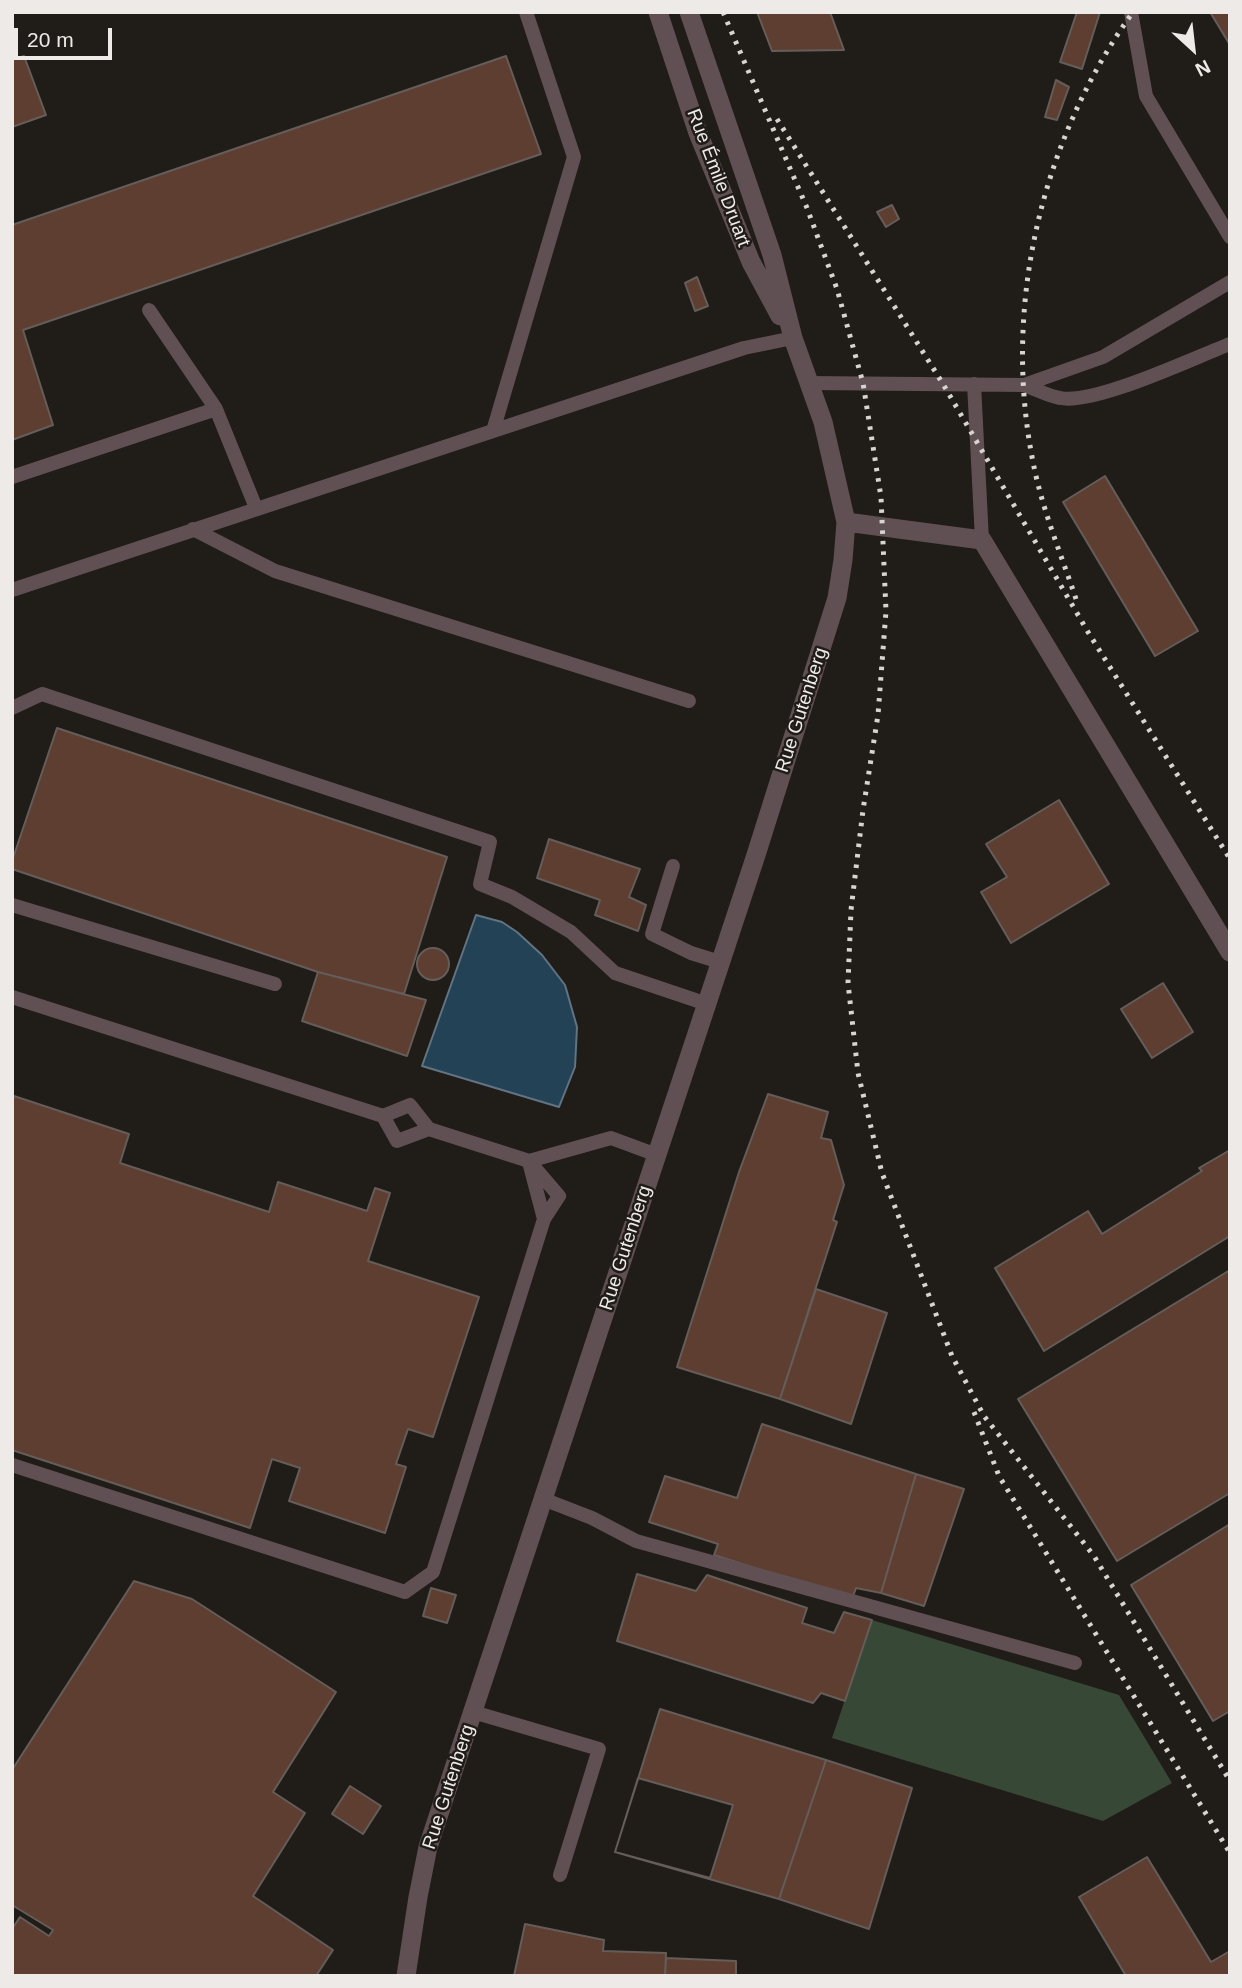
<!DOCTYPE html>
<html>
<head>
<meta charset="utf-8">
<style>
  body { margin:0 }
  #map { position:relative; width:1242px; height:1988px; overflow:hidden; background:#201c18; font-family:Arial,sans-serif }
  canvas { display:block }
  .frame { position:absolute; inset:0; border:14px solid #edeae7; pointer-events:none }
  .north { position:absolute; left:1158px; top:14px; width:70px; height:70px; -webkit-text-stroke:5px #201c18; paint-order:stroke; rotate:153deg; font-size:19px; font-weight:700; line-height:28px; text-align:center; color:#edeae7 }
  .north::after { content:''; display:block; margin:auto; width:24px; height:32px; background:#edeae7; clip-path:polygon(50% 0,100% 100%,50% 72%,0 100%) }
  .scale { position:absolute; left:14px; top:28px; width:98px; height:32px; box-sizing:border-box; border:4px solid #edeae7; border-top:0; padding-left:9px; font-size:21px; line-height:24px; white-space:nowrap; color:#edeae7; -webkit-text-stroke:5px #201c18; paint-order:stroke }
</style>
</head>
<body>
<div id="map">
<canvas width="1242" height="1988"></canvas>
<div class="frame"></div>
<div class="north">N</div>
<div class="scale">20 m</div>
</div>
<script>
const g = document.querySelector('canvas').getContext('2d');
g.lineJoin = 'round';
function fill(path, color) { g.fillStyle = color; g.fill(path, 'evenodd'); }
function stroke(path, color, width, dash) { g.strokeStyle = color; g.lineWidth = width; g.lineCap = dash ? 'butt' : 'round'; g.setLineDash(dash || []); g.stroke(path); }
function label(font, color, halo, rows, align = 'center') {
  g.font = font + ' Arial,sans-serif'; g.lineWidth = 5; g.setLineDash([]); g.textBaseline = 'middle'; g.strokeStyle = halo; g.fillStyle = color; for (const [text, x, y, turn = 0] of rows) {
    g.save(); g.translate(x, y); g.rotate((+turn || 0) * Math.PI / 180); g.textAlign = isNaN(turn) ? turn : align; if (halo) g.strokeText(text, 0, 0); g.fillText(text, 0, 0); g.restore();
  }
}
const green = new Path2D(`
  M872,1620L1119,1695L1172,1783L1103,1821L832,1738Z`);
const water = new Path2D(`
  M476,915L502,922L517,932L542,955L565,985L577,1027L575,1067L559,1107L422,1066Z`);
const building = new Path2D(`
  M757,12H830L844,50L772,51Z
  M1077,12H1100L1082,69L1060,62Z
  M1210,12H1230V45Z
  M24,56L46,115L12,127V60Z
  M506,56L541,154L23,330L53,425L12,440V225Z
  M1056,80L1069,87L1057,120L1045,117Z
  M892,205L899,219L886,227L877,212Z
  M697,277L708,306L695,311L685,283Z
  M1105,476L1198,631L1155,656L1063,502Z
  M57,728L447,857L404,994L318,972L12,869V861Z
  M1059,800L1109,884L1011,943L981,892L1007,877L986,844Z
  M549,839L640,869L629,897L646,905L638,931L595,915L600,900L537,878Z
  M417 964a16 16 0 1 1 32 0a16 16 0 1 1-32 0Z
  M318,972L426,1000L407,1056L302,1021Z
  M1163,983L1193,1032L1152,1058L1121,1009Z
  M768,1094L828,1112L821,1138L831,1140L844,1185L833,1220L837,1222L780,1399L677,1367L739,1172Z
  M14,1096L129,1134L120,1163L269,1212L278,1182L367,1211L375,1188L390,1193L368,1261L479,1297L433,1437L408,1429L396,1464L406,1467L385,1533L289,1501L300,1468L272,1459L250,1528L12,1450V1103Z
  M1230,1150V1236L1044,1351L995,1268L1088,1211L1102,1234L1202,1171L1199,1168Z
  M1230,1270V1493L1117,1561L1018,1399Z
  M816,1289L887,1313L851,1424L780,1399Z
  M762,1424L916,1474L881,1593L856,1588L852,1599L714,1555L718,1544L649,1522L665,1476L737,1498Z
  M916,1474L964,1489L924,1606L881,1593Z
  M1230,1524V1711L1213,1721L1131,1585Z
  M637,1574L696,1591L707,1575L807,1608L802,1623L834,1633L844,1612L872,1620L845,1701L821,1693L813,1703L617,1641Z
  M134,1581L192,1599L336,1692L273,1792L305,1813L253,1896L333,1950L316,1976H12V1929L20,1917L49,1936L53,1930L12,1905V1770Z
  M431,1588L456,1595L447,1623L423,1616Z
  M660,1709L826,1760L779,1899L615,1852Z
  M826,1760L912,1788L869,1929L779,1899Z
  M638,1778L733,1805L710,1878L615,1852Z
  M350,1786L381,1806L363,1834L332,1814Z
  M1147,1857L1211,1962L1230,1951V1976H1126L1079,1897Z
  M525,1924L604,1940L603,1951L666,1953L665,1976H514Z
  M666,1958L736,1961V1976H665Z`);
const service = new Path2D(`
  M1131,12L1146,96L1230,237
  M149,310L216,409
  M810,383L1024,385L1103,357L1230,282
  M974,384L982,540
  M1024,385C1036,389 1048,396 1060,398C1095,405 1193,358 1230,344
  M493,431L574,157L526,12
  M12,477L216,409L256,508
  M193,529L275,571L689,701
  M12,590L744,348L793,338
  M12,708L42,694L490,842L480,884L512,897L571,932L615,973L707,1004
  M673,866L652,934L691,953L720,962
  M12,905L275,984
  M12,997L383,1116L410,1105L429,1129L529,1161L611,1138L657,1155
  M383,1116L397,1141L429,1129
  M529,1162L544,1219
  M12,1465L405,1592L433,1572L544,1219L559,1196L529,1161
  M543,1499L592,1518L636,1541L1075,1663
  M473,1712L599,1749L560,1875`);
const minor = new Path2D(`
  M658,12L698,133L751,262L780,316
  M846,522L982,540L1230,952
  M406,1976L418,1897L428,1847L756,855L837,598L843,560L846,522L823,422L793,338L772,255L689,12`);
const rail = new Path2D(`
  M723,12L807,208L837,289L863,383L881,497L886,611L878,715L863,810L851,910L848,983L858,1073L882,1173L952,1356L984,1416L1094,1556L1230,1781
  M777,119L943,384L1088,632L1230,859
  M1076,599C1061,554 1042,509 1033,462C1002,307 1041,140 1133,12
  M974,1412L999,1476L1230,1853`);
const streetNames = [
  ["Rue Émile Druart",718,178,69],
  ["Rue Gutenberg",802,710,-72],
  ["Rue Gutenberg",626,1248,-72],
  ["Rue Gutenberg",449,1787,-72]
];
fill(green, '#384837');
fill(water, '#244256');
stroke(water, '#607482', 2);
fill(building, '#5e3e30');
stroke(building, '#645d5a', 2);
stroke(service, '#605053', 14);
stroke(minor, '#605053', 19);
stroke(rail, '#d7d4d1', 5, [3.5, 7]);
label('19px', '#edeae7', '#201c18', streetNames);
</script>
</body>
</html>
